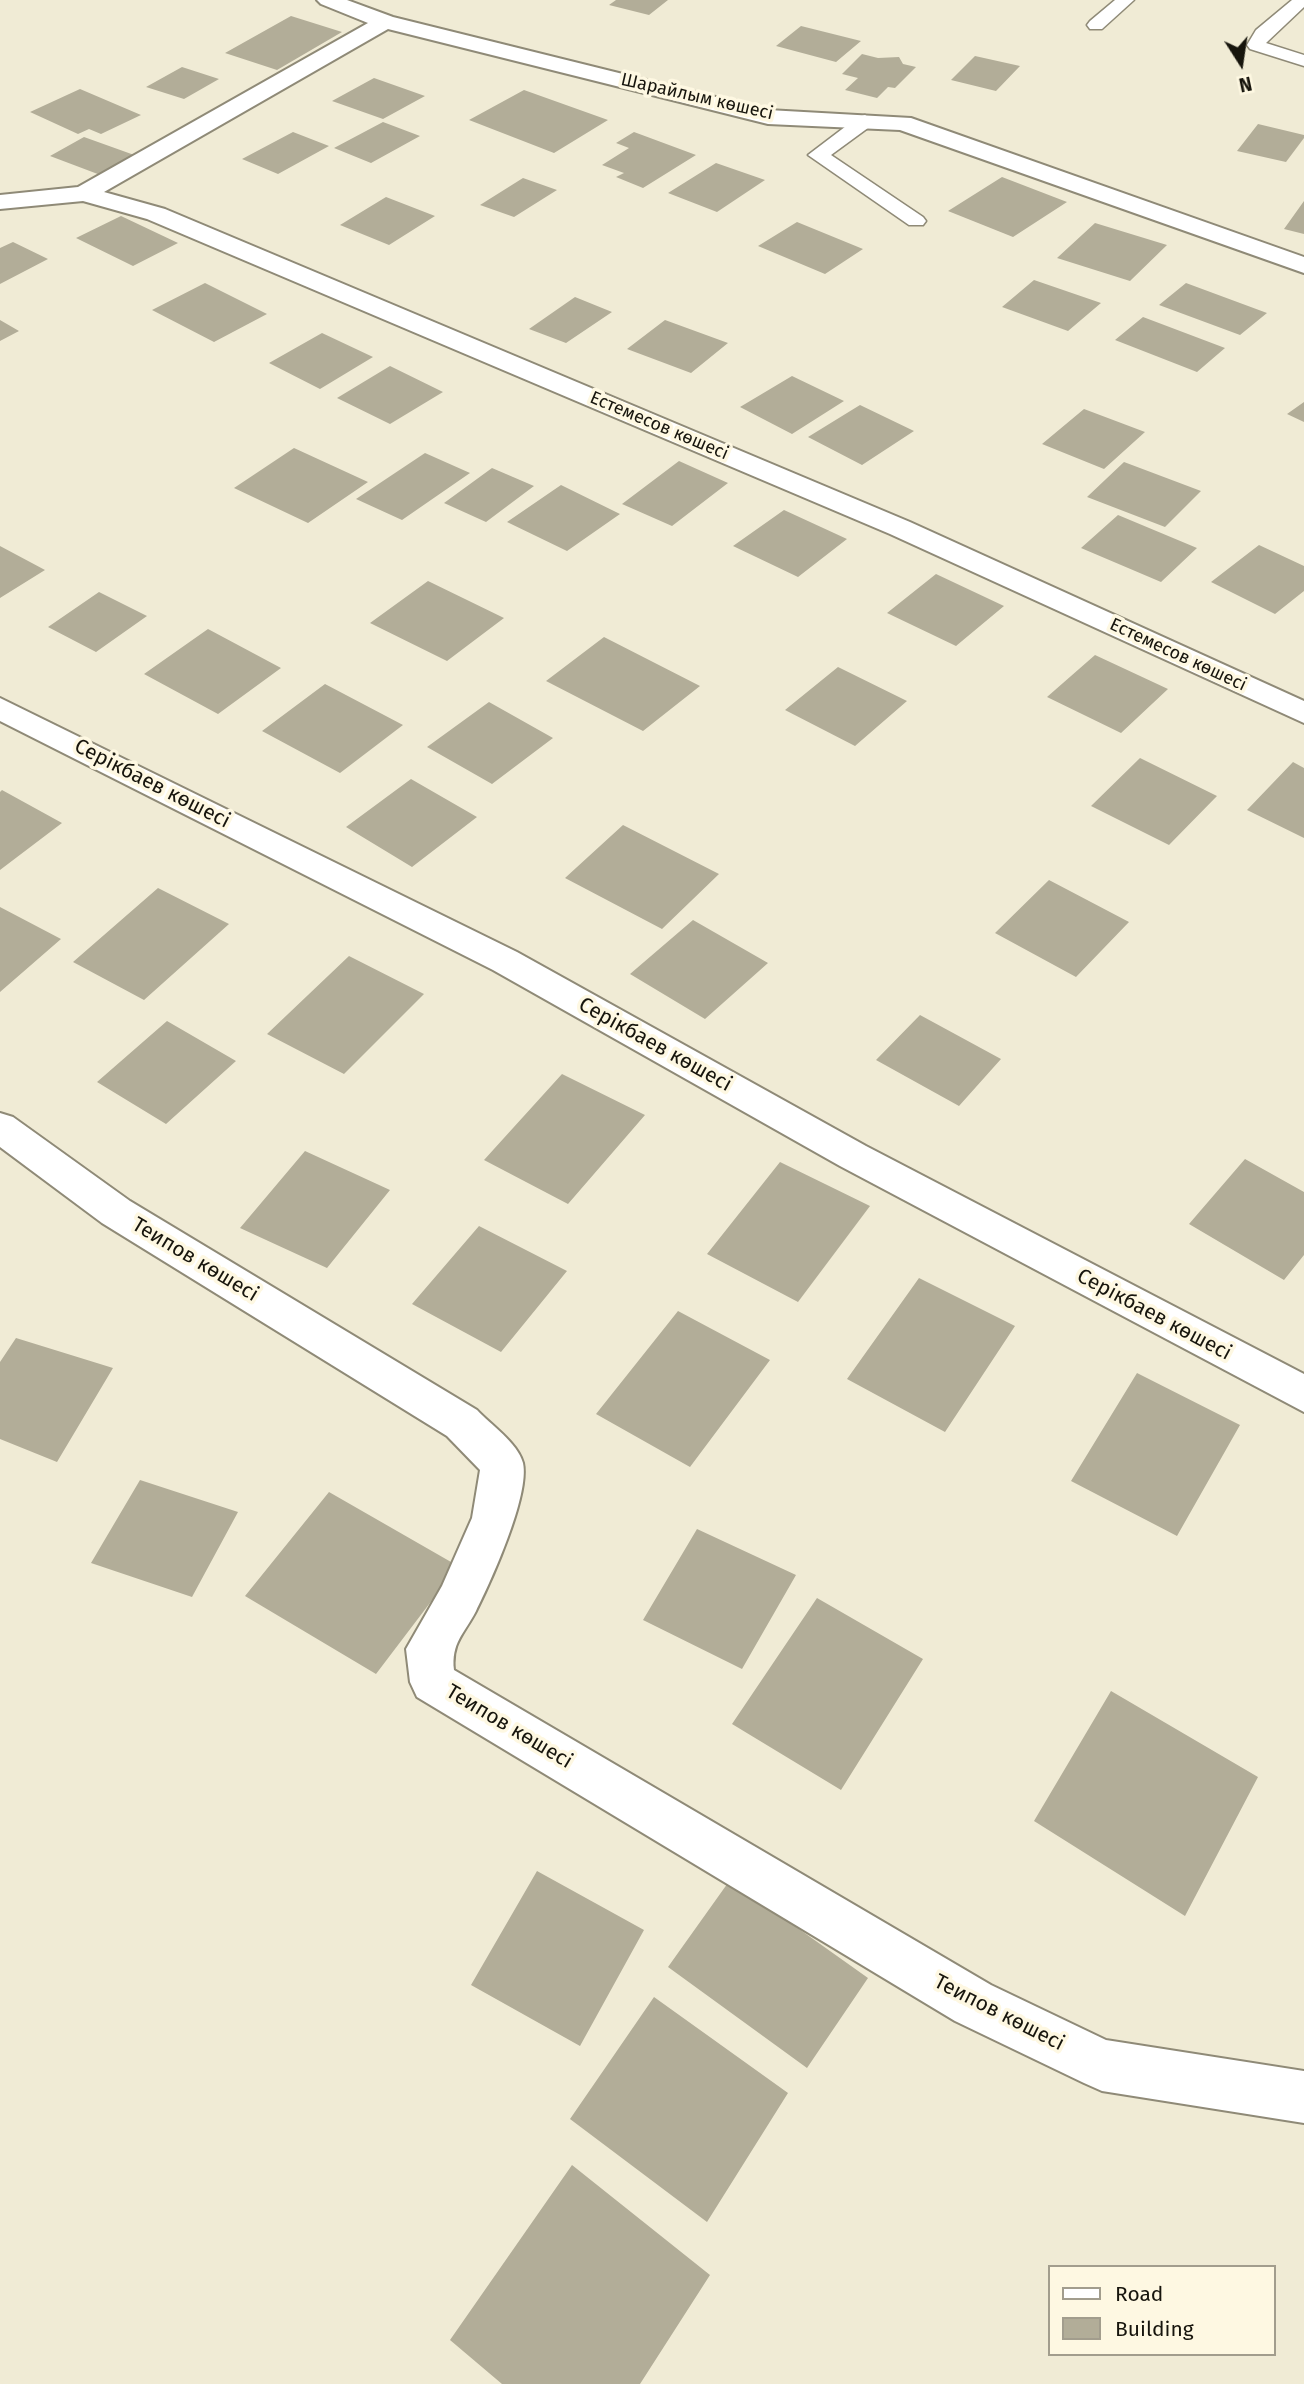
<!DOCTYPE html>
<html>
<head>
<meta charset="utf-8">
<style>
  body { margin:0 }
  #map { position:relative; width:1304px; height:2384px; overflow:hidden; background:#f0ebd5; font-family:"Fira Sans",sans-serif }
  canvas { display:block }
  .legend { position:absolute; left:1048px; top:2265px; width:228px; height:91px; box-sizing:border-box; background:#fef8e2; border:2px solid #a29d8d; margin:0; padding:9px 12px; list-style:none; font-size:21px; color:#17150d }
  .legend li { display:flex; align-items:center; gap:14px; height:35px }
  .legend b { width:35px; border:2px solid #a29d8d }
  .north { position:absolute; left:1206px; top:28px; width:70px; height:70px; -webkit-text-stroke:5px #fef8e2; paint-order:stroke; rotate:168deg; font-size:19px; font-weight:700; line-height:28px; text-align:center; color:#17150d }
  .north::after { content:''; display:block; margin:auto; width:24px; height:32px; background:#17150d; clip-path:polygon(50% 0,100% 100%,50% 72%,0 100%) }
</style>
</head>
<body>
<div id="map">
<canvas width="1304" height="2384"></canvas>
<ul class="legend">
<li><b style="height:9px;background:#fff"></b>Road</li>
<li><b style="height:19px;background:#b2ad98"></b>Building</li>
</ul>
<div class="north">N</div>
</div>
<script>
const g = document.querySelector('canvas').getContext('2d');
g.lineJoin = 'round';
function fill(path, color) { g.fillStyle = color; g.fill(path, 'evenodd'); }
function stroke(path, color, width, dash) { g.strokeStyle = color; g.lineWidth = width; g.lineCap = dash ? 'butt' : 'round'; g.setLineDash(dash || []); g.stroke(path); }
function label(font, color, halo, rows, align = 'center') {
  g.font = font + ' "Fira Sans",sans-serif'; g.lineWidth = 7; g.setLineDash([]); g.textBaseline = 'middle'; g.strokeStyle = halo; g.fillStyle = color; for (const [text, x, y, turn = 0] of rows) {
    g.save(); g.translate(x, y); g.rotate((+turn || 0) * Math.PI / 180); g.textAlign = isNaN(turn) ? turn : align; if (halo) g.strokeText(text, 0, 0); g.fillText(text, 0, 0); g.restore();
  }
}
const building = new Path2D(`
  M616,0H668L649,15L609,5Z
  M291,16L342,32L277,70L225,53Z
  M801,26L861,41L836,62L776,46Z
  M862,54L878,58L899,57L903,64L916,67L895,88L888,87L877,98L845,90L858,78L842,74Z
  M975,56L1020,66L996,91L951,80Z
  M182,67L219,79L184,99L146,87Z
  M374,78L425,96L383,119L332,101Z
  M80,89L141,115L101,134L89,129L78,134L30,112Z
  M524,90L608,120L554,153L469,120Z
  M383,122L420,136L371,163L334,148Z
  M1258,124L1304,135V138L1286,162L1237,151Z
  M293,132L329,146L278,174L242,159Z
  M634,132L696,155L643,188L616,177L624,173L602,165L629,148L616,143Z
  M84,137L137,156L103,176L50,156Z
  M716,163L765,180L717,212L668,193Z
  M1002,177L1067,202L1013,237L948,211Z
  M523,178L557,190L514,217L480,205Z
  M386,197L435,216L389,245L340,225Z
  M1304,201V234L1284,229Z
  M121,216L178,243L133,266L76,238Z
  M797,222L863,249L825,274L758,246Z
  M1095,223L1167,245L1130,281L1057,258Z
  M13,242L48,259L0,284V248Z
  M1034,280L1101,303L1068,331L1002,307Z
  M205,283L267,314L214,342L152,310Z
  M1186,283L1267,313L1240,335L1159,305Z
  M575,297L612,312L566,343L529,329Z
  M1143,317L1225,348L1197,372L1115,340Z
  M0,320L19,331L0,341Z
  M665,320L728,343L691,373L627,349Z
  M322,333L373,357L320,389L269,363Z
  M390,366L443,392L390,424L337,398Z
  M792,376L844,401L792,434L740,407Z
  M1304,402V422L1287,414Z
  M860,405L914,431L862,465L808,437Z
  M1084,409L1145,432L1104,469L1042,444Z
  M294,448L368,482L308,523L234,488Z
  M425,453L470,473L402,520L356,499Z
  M679,461L728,483L672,526L622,504Z
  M1124,462L1201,491L1165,527L1087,497Z
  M492,468L534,486L486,522L444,503Z
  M561,485L620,514L567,551L507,522Z
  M784,510L847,539L798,577L733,546Z
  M1118,515L1197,548L1161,582L1081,548Z
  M1259,545L1304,566V591L1275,614L1211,582Z
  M0,546L45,570L0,598Z
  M936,574L1004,606L956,646L887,613Z
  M428,581L504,618L447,661L370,623Z
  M99,592L147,616L96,652L48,627Z
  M208,629L281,668L218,714L144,674Z
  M604,637L700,686L643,731L546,681Z
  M1095,655L1168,689L1121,733L1047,697Z
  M838,667L907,701L855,746L785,710Z
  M325,684L403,725L340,773L262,731Z
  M489,702L553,738L492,784L427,747Z
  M1140,758L1217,796L1169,845L1091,806Z
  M1293,762L1304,768V838L1247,810Z
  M411,779L477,817L412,867L346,827Z
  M2,790L62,823L0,870V792Z
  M623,825L719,874L662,929L565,878Z
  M1049,880L1129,922L1076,977L995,933Z
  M158,888L229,924L144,1000L73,962Z
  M0,907L61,939L0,992Z
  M693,920L768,963L705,1019L630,974Z
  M349,956L424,994L344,1074L267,1034Z
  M920,1015L1001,1059L959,1106L876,1060Z
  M167,1021L236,1061L166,1124L97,1082Z
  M562,1074L645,1115L568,1204L484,1160Z
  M305,1151L390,1190L327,1268L240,1228Z
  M1245,1159L1304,1192V1255L1284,1280L1189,1224Z
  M780,1162L870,1206L798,1302L707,1254Z
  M479,1226L567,1271L501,1352L412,1304Z
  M919,1278L1015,1326L945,1432L847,1379Z
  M678,1311L770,1360L690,1467L596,1414Z
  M16,1338L113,1368L57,1462L0,1439V1362Z
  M1137,1373L1240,1425L1177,1536L1071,1481Z
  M140,1480L238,1512L192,1597L91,1563Z
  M329,1492L458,1566L376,1674L245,1596Z
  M697,1529L796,1575L742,1669L643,1620Z
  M817,1598L923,1659L841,1790L732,1724Z
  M1111,1691L1258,1777L1185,1916L1034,1821Z
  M537,1871L644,1930L580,2046L471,1985Z
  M730,1880L868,1978L807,2068L668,1967Z
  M654,1997L788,2093L707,2222L570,2119Z
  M572,2165L710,2275L640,2384H502L450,2340Z`);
const service = new Path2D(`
  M1115,0H1134L1102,29H1090L1087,25L1090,21Z
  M1292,0H1304V7L1266,43L1304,55V66L1250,49L1247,45L1256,30Z
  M865,115L874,121L872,125L831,155L923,217L926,221L923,225H909L808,155L858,117Z`);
const minor = new Path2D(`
  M317,0H347L393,17L768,110L911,118L1304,257V273L900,130L768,124L388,29L104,192L165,209L910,522L1304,701V723L890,534L147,219L83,201L0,209V195L78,187L368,23L321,4Z
  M0,698L517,952L866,1146L1304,1374V1412L840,1166L493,970L0,721Z
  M0,1113L13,1117L130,1201L477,1410C490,1424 518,1443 523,1463C530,1495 491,1581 476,1611C464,1634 451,1643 454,1670L991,1985L1106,2040L1304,2071V2123L1102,2091L1084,2083L955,2021L417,1697L410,1682L406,1649L442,1586L472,1518L480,1470L447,1436L102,1223L0,1147Z`);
const farStreetnames = [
  ["Шарайлым көшесі",697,97,13],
  ["Естемесов көшесі",659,426,23],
  ["Естемесов көшесі",1178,655,25]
];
const streetNames = [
  ["Серікбаев көшесі",152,784,27],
  ["Серікбаев көшесі",655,1045,29],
  ["Теипов көшесі",195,1260,31],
  ["Серікбаев көшесі",1154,1315,28],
  ["Теипов көшесі",509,1727,31],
  ["Теипов көшесі",999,2013,27]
];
fill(building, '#b2ad98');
stroke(service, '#8f8a77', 3);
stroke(minor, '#8f8a77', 4);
fill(service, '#fff');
fill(minor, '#fff');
label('18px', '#17150d', '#fef8e2', farStreetnames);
label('21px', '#17150d', '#fef8e2', streetNames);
</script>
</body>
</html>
